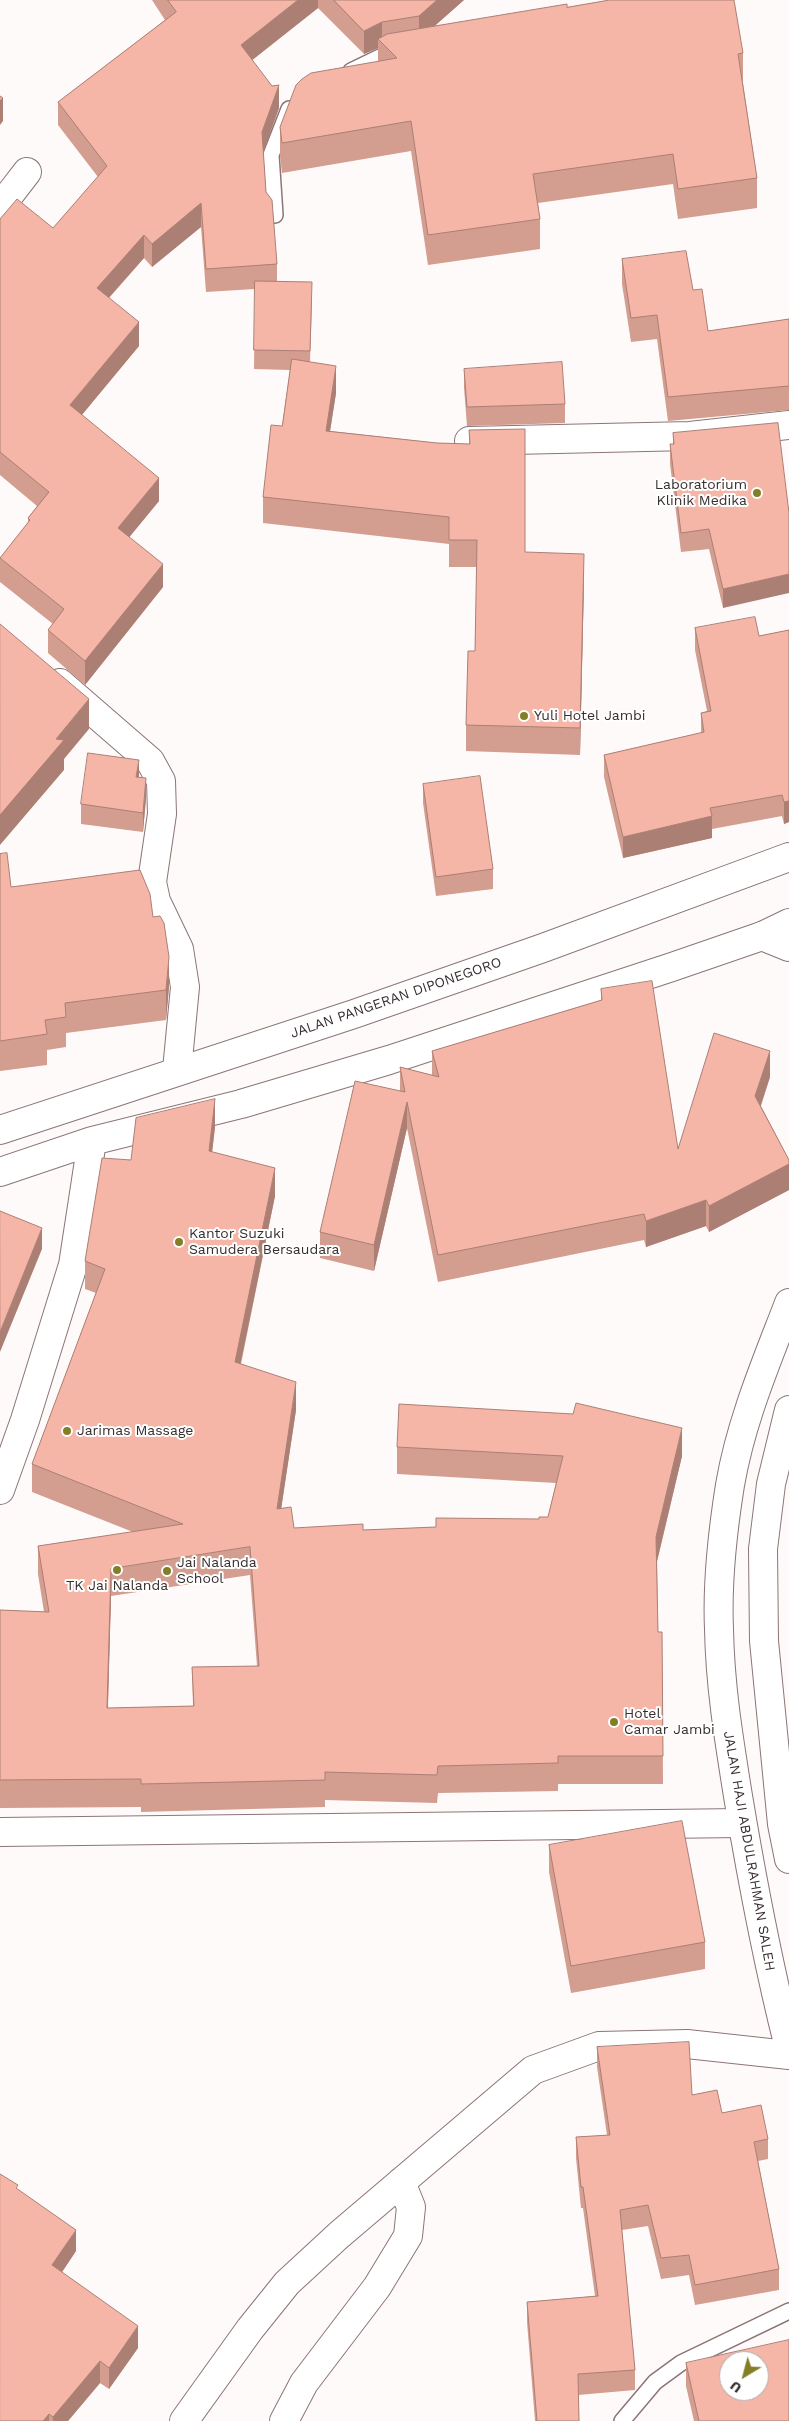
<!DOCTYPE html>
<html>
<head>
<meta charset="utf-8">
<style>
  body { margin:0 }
  #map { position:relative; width:789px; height:2421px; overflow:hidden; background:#fffafa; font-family:"Work Sans",sans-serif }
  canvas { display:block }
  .north { position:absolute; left:719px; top:2351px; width:50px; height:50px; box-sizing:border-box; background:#fff; border:1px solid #afabab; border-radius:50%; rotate:217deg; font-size:14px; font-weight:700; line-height:20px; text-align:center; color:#372e2e }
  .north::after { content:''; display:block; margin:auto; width:18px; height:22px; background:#847f27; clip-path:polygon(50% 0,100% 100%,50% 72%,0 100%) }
</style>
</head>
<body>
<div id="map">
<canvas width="789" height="2421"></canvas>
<div class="north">U</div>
</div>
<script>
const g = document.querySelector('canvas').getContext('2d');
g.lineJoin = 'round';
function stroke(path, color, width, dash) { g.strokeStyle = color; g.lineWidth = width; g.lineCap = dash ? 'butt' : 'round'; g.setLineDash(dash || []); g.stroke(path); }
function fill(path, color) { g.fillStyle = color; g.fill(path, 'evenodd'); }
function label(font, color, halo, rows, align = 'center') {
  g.font = font + ' "Work Sans",sans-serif'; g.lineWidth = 4; g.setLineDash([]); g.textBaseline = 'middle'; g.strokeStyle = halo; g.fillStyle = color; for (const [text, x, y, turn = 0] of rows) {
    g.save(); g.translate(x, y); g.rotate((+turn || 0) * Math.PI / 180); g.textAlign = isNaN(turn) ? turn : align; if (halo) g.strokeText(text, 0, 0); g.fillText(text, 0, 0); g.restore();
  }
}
const lane = new Path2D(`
  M351,71L384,55L397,53
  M275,215L271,155L289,109
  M622,2421L655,2382L681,2363L789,2311`);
const street = new Path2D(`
  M0,207L27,172
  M469,441L690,436L789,425
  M60,683L150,761L161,781L162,814L152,882L156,901L179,949L185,987L177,1070
  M0,1832L742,1823
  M184,2421L250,2329L287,2283L339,2235L533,2070L599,2046L687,2044L789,2055
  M284,2421L304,2383L377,2287L408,2236L411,2207L401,2182`);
const secondary = new Path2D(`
  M0,1130L354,1014L543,948L789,857
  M0,1172L92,1141L241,1104L389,1060L672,967L762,936L789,923
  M0,1490L25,1420L73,1265L92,1141`);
const highway = new Path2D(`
  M762,936L789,947
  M789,1303C766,1363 741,1421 730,1485C723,1529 717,1584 719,1629C720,1686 729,1740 738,1796C752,1880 768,1964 789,2047
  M789,1410L771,1484L763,1549L764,1641L782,1824L789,1859`);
const wall = new Path2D(`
  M152,0H464L434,26L567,7L743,53V83L757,178V208L678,219L673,184L538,203L540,219V249L428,265L411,151L282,173L280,156V127L378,62V48L364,54L318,8L252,60L279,108L263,152L266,192L277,264V281L312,301L310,362L336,393L330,431L437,443L469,444V430L525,552L584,581L580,755L466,751V725L475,651L477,567H449V544L263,523V497L282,426L290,370L254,369L255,289L206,292L201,227L152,267L144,258L109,298L139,346L82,415L159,501L129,537L163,587L85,685L48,653V630L53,624L0,582V558L28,523V518L37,506L0,475V219L53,228L98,177L58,125V102L165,20Z
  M622,259L693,290L708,331L789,319V410L668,421L657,339L631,342L622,284Z
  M464,369L565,404V423L467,426L464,388Z
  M778,423L723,608L709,549L681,552L670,464V444H673V433Z
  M695,628L759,636L789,630V822L784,824L782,816L712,829V838L623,858L604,777V755L701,733V713L707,711L695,650Z
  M423,784L493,869V889L436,896L423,803Z
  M146,798L143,832L81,824V804Z
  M0,854L11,887L153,917L169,987L166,1020L66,1033V1047L47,1050V1065L0,1071Z
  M601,989L678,1149L770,1077L761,1106L789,1160V1190L709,1232L706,1226L646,1247L644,1240L438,1282L407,1128L374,1271L320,1258V1232L400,1091V1067L432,1075V1051L601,1000Z
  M215,1127L212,1152L275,1196L241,1364L296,1410L281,1508L294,1528L363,1530L436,1527L539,1519L548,1517L556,1483L397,1474V1447L682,1456L657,1562L658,1632H662L663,1784H558V1791L438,1793L437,1803L325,1800V1807L141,1812V1807L0,1808V1610L44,1612L38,1574V1546L133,1532L32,1492V1464L96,1293L85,1289V1261L131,1160ZM250,1575L257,1666L192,1667L193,1706L108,1708L111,1596Z
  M549,1845L705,1942V1969L571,1993L549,1872Z
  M597,2047L692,2095L722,2113L768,2139V2159L758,2161L779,2269V2290L695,2305L689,2275L661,2279L648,2226L622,2230L635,2370V2390L578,2395L579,2421H535L527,2322V2302L595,2296L583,2208H581L576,2158V2137L607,2135L597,2067Z
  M18,2190L76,2251L62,2272L138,2348L109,2389L100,2383L68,2421H0Z
  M686,2363L789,2421H694L686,2386Z`);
const shadedWall = new Path2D(`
  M298,0H318V8L241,69V45Z
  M437,0H464L419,40V16Z
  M382,22V43L378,39V48L364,54V31Z
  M279,85V108L262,156V132Z
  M3,98V121L0,125V101Z
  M201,203V227L152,267V244Z
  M144,235V258L97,311V288Z
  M139,322V346L70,429V405Z
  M336,366V393L326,457V431Z
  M159,478V501L118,551V528Z
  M584,554V581L580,755V728Z
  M163,564V587L85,685V661Z
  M789,574V593L723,608V589Z
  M89,699V729L64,759V770L0,845V815L56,739Z
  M139,760V779L136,777Z
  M146,778V798L143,832V813Z
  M789,801V822L784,824V802Z
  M712,816V838L623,858V837Z
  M169,957V987L166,1020V990Z
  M770,1051V1077L755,1122V1096Z
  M215,1099V1127L209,1179V1151Z
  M407,1102V1128L374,1271V1245Z
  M789,1164V1190L709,1232V1206Z
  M275,1168V1196L235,1390V1362Z
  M706,1200V1226L646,1247V1221Z
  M42,1228V1249L0,1352V1332Z
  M296,1382V1410L277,1537V1509Z
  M682,1428V1456L656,1565V1537Z
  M111,1569V1596L107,1736V1708Z
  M76,2230V2251L52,2287V2265Z
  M138,2326V2348L109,2389V2368Z
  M100,2361V2383L68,2421H53V2417Z
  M49,2414V2421H43Z`);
const building = new Path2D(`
  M168,0H298L241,45L272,86L279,85L262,132L266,192L272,200L277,264L206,269L201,203L152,244L144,235L97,288L139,322L70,405L159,478L118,528L163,564L85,661L48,630L64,609L0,558L30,520L28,518L49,492L0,452V219L17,199L53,228L107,166L58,102L176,12Z
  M334,0H437L419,16L382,22L364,31Z
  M610,0H734L743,53L738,54L757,178L678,189L673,154L533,174L540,219L428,235L411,121L282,143L280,127L296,85L302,79L311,73L397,58L378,39L387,34L567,4V7Z
  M0,96L3,98L0,101Z
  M686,251L693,290L702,289L708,331L789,319V386L668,397L657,315L631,318L622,259Z
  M255,281L312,282L310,351L254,350Z
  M292,359L336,366L326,431L437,443L470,444L469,430L525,429V552L584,554L580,728L466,725L468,651H475L477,540H449V517L263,497L271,425L282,426Z
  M562,362L565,404L467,407L464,369Z
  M778,423L789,513V574L723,589L709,529L681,533L670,444H674L673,433Z
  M755,617L759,636L789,630V801L784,802L782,795L710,808L712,816L623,837L604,755L704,732L701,713L711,711L695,628Z
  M0,624L89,699L56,739L64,740L0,815Z
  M88,753L139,760L136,777L146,778L143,813L81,804Z
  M480,776L493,869L436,877L423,784Z
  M7,853L11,887L140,870L150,894L153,917L160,916L164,923L169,957L166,990L65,1003L66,1017L45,1020L47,1034L0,1041V854Z
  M652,981L678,1149L714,1033L770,1051L755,1096L789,1160V1164L709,1206L706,1200L646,1221L644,1214L438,1255L407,1102L374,1245L320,1232L355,1081L405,1092L400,1067L439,1077L432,1051L602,1000L601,989Z
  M215,1099L209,1151L275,1168L235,1362L296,1382L277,1509L291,1507L294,1528L363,1524V1530L436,1527V1518L539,1519V1517H548L563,1456L397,1447L399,1404L573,1414L576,1403L682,1428L656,1537L658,1632H662L663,1756H558V1763L438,1766L437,1775L325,1772V1780L141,1784V1779L0,1780V1610L49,1612L38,1546L183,1524L32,1464L105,1269L85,1261L102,1158L131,1160L136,1118ZM250,1547L259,1666L192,1667L194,1706L107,1708L111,1569Z
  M0,1211L42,1228L0,1332Z
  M682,1821L705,1942L571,1966L549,1845Z
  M689,2042L692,2095L717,2090L722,2113L761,2105L768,2139L754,2142L779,2269L695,2285L689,2255L661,2258L648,2205L620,2210L635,2370L578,2374L579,2421H537L527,2302L598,2296L583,2187H581L576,2137L610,2135L597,2047Z
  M0,2174L18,2185L16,2188L76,2230L52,2265L138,2326L109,2368L100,2361L53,2417L49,2414L43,2421H0Z
  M789,2340V2421H699L686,2363ZM729,2361H759V2391H729Z`);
const markers = [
  [757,493,5,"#847f27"],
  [524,716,5,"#847f27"],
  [179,1242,5,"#847f27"],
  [67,1431,5,"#847f27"],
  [117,1570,5,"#847f27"],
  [167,1571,5,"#847f27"],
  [614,1722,5,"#847f27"]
];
const poiNames = [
  ["Laboratorium",747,485,"right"],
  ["Klinik Medika",747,501,"right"],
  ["Yuli Hotel Jambi",534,716],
  ["Kantor Suzuki",189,1234],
  ["Samudera Bersaudara",189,1250],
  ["Jarimas Massage",77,1431],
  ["Jai Nalanda",177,1563],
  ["School",177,1579],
  ["TK Jai Nalanda",117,1586,"center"],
  ["Hotel",624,1714],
  ["Camar Jambi",624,1730]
];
const streetNames = [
  ["JALAN PANGERAN DIPONEGORO",396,998,-19],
  ["JALAN HAJI ABDULRAHMAN SALEH",749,1851,80]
];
stroke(lane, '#8b7576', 18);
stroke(street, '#8b7576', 30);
stroke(secondary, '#8b7576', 30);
stroke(highway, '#8b7576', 30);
stroke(lane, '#fff', 15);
stroke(street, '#fff', 28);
stroke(secondary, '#fff', 28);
stroke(highway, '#fff', 28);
fill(wall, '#d39d90');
fill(shadedWall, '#ac7f75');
fill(building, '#f5b6a7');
stroke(building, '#ac7f75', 1);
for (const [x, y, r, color] of markers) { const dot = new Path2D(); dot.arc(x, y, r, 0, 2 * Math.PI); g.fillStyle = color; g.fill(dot); stroke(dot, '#fff', 2); }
label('14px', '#372e2e', '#fff', poiNames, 'left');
label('14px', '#372e2e', '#fff', streetNames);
</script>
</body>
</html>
